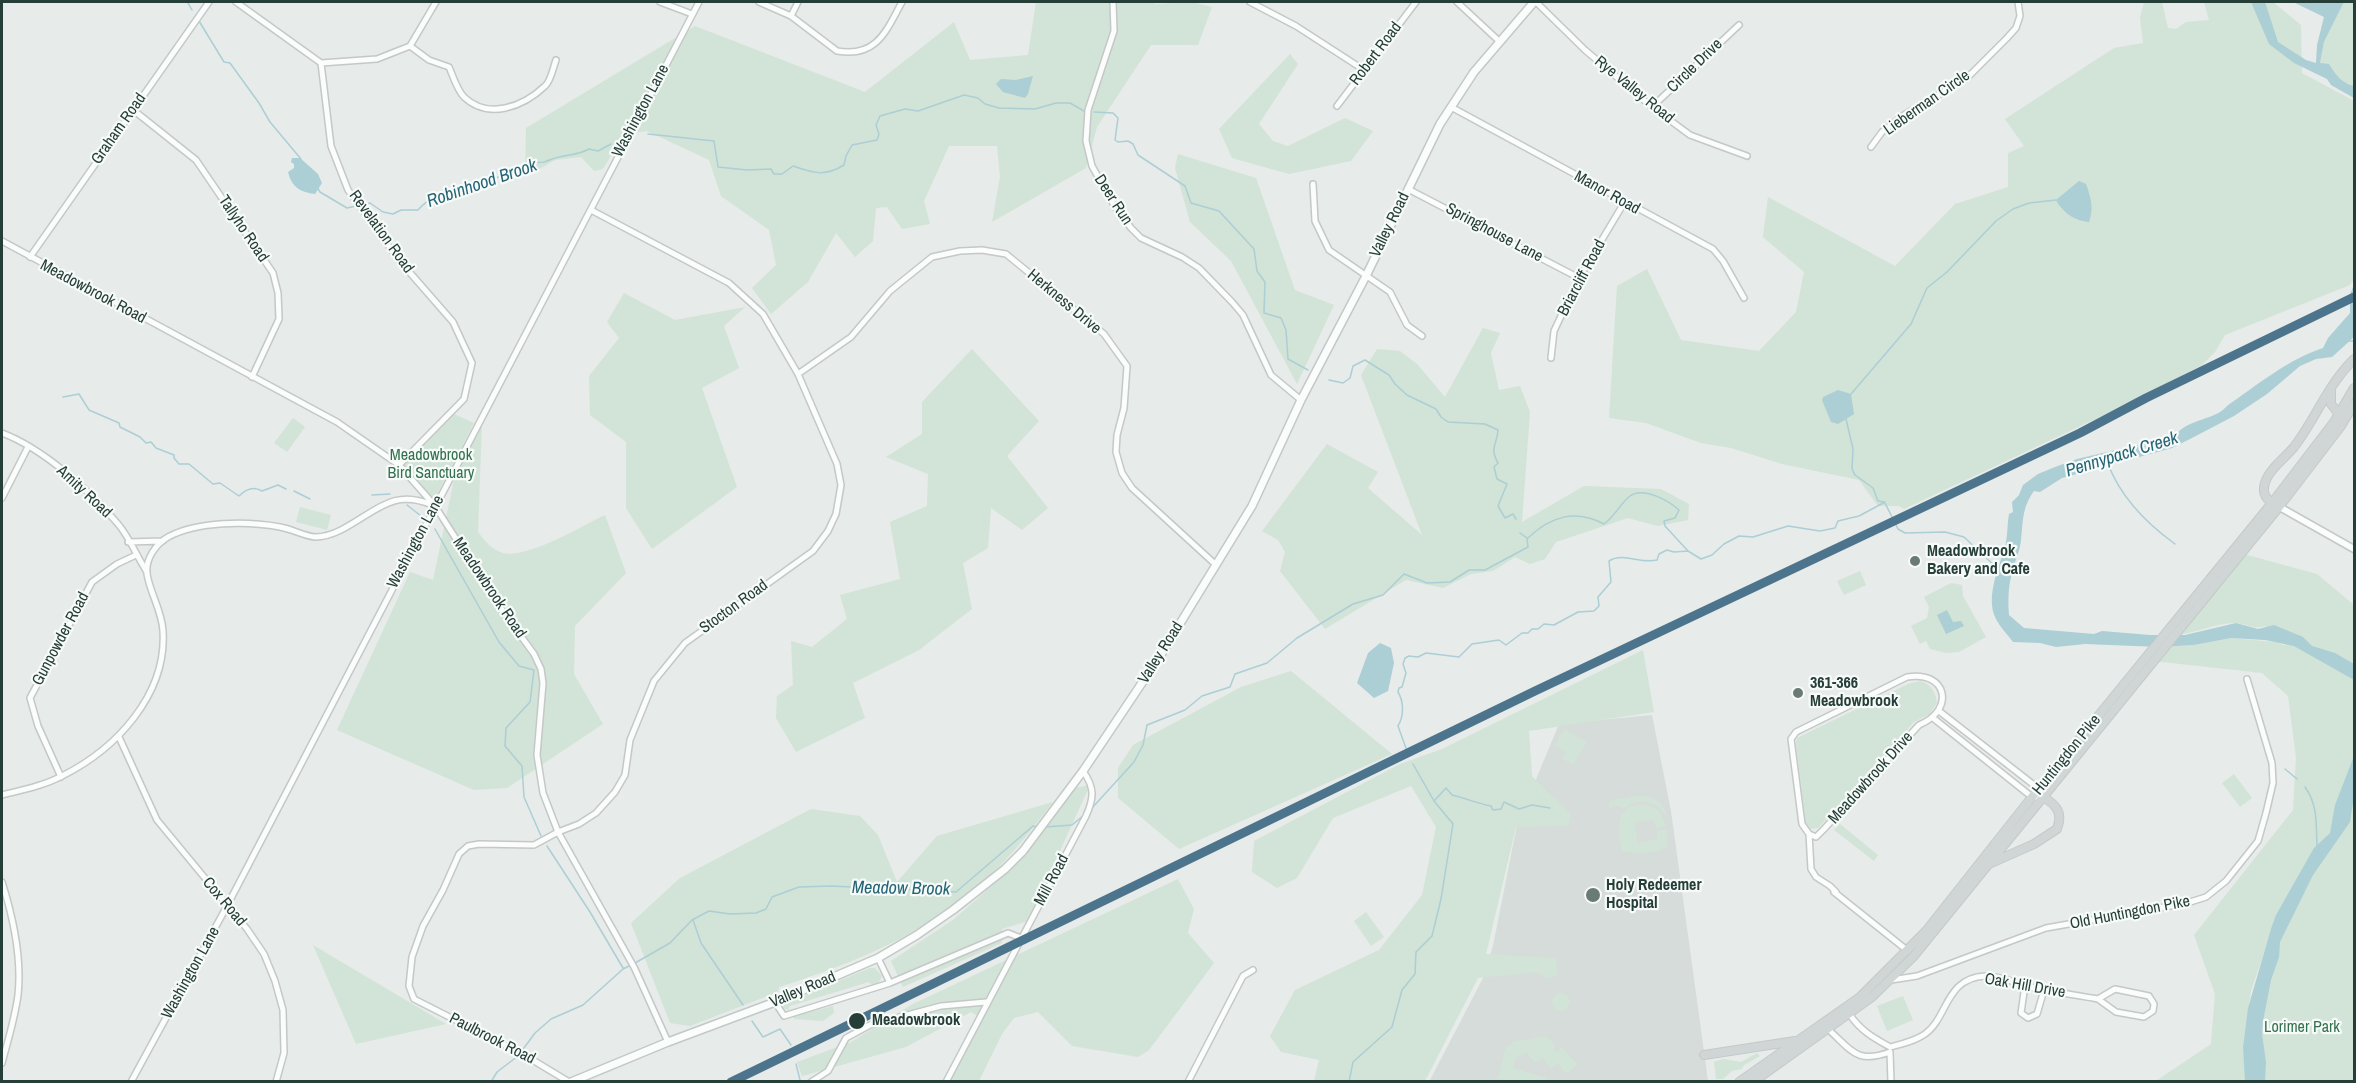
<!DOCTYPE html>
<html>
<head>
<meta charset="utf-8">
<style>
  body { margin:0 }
  #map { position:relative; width:2356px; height:1083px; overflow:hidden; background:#e7ebe9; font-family:"Archivo Narrow",sans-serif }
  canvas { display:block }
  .frame { position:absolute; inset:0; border:3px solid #263e38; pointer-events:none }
</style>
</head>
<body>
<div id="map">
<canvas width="2356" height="1083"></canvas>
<div class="frame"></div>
</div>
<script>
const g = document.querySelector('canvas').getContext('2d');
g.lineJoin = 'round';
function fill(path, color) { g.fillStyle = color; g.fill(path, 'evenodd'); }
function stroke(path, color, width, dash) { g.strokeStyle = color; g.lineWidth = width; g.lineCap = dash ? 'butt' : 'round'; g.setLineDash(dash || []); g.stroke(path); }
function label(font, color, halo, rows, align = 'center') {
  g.font = font + ' "Archivo Narrow",sans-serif'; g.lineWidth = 4.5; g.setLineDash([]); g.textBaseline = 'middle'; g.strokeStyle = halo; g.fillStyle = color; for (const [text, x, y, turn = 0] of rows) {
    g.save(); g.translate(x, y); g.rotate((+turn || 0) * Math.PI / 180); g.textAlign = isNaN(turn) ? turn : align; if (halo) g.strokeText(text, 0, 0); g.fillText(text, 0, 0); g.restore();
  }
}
const built = new Path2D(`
  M1652,715L1671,811L1708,1081L1429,1082L1483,978L1493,946L1517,825L1559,724Z`);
const green = new Path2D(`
  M1036,2H1154L1155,4L1191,2L1212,7L1198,45H1151L1097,127L1086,168L992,222L1000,177L997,146H949L924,201L930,224L902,229L887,207L876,208L873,241L855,257L836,233L808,282L771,314L752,288L776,265L769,230L721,196L709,160L647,131L624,134L603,169L594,171L581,157L555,160L525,177L526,128L695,26L865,92L954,22L970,60L1028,55Z
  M2144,2H2162L2168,28L2176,29L2186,22L2209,20L2204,2H2273L2301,25L2302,73L2354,101V279L2350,285L2225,335L2215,352L2202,365L2106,414L1904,509L1899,506H1878L1859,480L1782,464L1731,448L1701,443L1646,423L1609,418L1617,286L1647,269L1681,340L1759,351L1796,312L1804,272L1763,237L1768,197L1895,266L1955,204L2008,187V153L2024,146L2005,119L2114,48L2143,43L2140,18Z
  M2344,2H2354V86C2345,84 2335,78 2332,69L2320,63L2324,42Z
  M1290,54L1298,64L1259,124L1273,141L1288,146L1345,118L1373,131L1351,161L1289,174L1232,158L1219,129Z
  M1178,154L1256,178L1295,290L1334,305L1297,384L1231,261L1190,222L1175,168Z
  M624,293L675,320L745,307L724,326L739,368L702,388L737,487L652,549L626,508V442L590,415L589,376L619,338L607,322Z
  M1483,328L1500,333L1491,353L1499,390L1520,386L1530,412L1522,522L1584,486L1661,489L1689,504L1688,520L1658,526L1628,518L1556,542L1545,559L1530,564L1515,557L1493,571L1471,574L1443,588L1406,580L1325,629L1280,571L1285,552L1278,540L1262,531L1327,444L1378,472L1368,488L1422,535L1361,375L1377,349L1400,351L1417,364L1445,397Z
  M972,349L1039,421L1007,456L1048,508L1022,530L991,508L988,548L963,563L972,609L919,650L853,683L865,718L796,752L776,718L777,696L793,685L791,641L812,647L847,619L840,595L900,579L890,522L927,506L928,474L886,457L922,434V402Z
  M454,414L474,423L434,500L404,464Z
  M293,418L305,427L287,452L274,443Z
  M482,423L478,532C484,540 492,550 503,553C527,559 582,526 605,515L626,573L575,626L574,674L603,724L507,788L474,790L337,730L410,572L433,580L454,480Z
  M300,507L331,515L327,530L296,522Z
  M2240,553L2317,574L2354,605V1081H2156L2211,1044L2215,994L2194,935L2293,810L2296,757L2288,696L2262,673L2153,661L2164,647L2194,645L2231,638L2275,642L2287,646L2265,626C2255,630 2247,624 2237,623C2217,622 2195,634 2174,635ZM2276,917L2244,1059L2243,1047L2251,991Z
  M1860,571L1866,585L1844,595L1837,581Z
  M1951,583L1962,585L1963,596L1986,637L1959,652L1946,653L1930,649L1926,641L1920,644L1911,626L1927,618L1929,607L1924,597Z
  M1643,650L1654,712L1529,731L1532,776L1571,814L1568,826L1516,827L1486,954L1556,958L1558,975L1549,979L1536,972L1478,978L1425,1081H1314L1319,1060L1281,1052L1270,1036L1295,990L1379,950L1422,895L1436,827L1411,786L1333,818L1297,878L1277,888L1252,872L1254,841L1400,764L1442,749Z
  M1291,671L1392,754L1179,849L1118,798V768L1133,745L1241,687Z
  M1920,681C1932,684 1935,692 1937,703L1930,714L1914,722L1818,828L1809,829L1806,824L1796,744L1797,738L1908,684Z
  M1564,729L1587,742L1573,765L1562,759L1566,752L1555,745Z
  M2234,774L2252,798L2240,807L2222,783Z
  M1090,785L1028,921L1002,929V943L903,987L891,961L953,920L1011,869L1074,788Z
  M1636,796C1657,795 1666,804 1668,822C1662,802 1640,795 1623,809L1620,806H1614L1609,809V801Z
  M1053,802C1034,827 1015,851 993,873C935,930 855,963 779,987L778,992L690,1026L670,1023L631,923L680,878L811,809L860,816L878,835L897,882L937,836Z
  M1647,805L1659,810L1666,826L1656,828L1653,819L1634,823L1638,843L1658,839L1656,831L1667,829V846C1659,854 1634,855 1623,851C1618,842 1616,816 1627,808C1633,805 1641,805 1647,805Z
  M1840,824L1878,855L1874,861L1834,830Z
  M1178,879L1194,909L1188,933L1214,963L1149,1050L1138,1057L1072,1046L1038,1012L1014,1018L1002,1034L979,1081H950L981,1018L971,1012L906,1047L802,1076L797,1062L851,1042L913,1004Z
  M1366,912L1384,937L1371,946L1354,921Z
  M313,945L446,1024L356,1044Z
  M870,968H875L882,976L878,984L873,986L869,982L790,1006L788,1010L783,1008L785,1003Z
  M1552 1002a9 9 0 1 1 18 0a9 9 0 1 1-18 0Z
  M1903,996L1913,1020L1887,1031L1877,1006Z
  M833,1006L834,1013L823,1021L794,1019V1016Z
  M1546,1036L1554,1043V1049L1556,1052L1559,1051L1560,1045L1578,1065L1566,1074L1558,1063L1551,1068L1542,1058L1535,1063L1526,1052L1515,1059L1513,1068L1547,1078L1546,1081L1503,1082L1505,1079H1498L1506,1046L1511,1045L1512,1042Z
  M1757,1053L1760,1056L1744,1065L1742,1069L1732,1071L1723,1079H1716L1714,1062L1723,1059L1741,1062Z`);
const water = new Path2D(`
  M2251,2H2265L2278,42L2306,60L2316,63L2317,45L2324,17L2293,2H2344L2324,42L2320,63L2329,64C2336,75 2341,83 2354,86V98L2331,85L2327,79L2294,63L2269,44Z
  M1033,76L1028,94L1025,98L1003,92L996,84L1001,79L1016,80Z
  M292,158H300L318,174L322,183L315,194C301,192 292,188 288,172L294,168V164L291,162Z
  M2079,181L2086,184C2091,198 2094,208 2089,222C2075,221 2063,213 2056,200Z
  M2354,285V337L2332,357L2316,359L2300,366L2267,394L2234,416L2190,439L2172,448L2062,478L2040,492L2034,491C2022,507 2023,522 2021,540C2020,552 2013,565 2011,577C2008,589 2008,603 2009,615L2024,628L2094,634L2102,631L2150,635H2185L2236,623L2258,629L2274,625L2303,637L2312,646L2335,653L2354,664V680L2294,646L2265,640L2231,638L2194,645L2160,647L2085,644L2056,647L2040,643L2013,642C2008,635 2000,627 1996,619C1985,598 1999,567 2005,547C2008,536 2007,525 2009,514L2013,512L2012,502L2019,495L2023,485L2038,474L2055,467L2077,459L2175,436C2184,422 2207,420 2220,412C2224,410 2227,405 2231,403C2260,383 2289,359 2323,348L2328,338L2350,313V294Z
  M1838,390L1851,394L1854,414L1838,424L1831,422L1822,400L1823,397Z
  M1947,610L1953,622L1961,621L1964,626L1946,634L1937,615Z
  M1380,643L1391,648L1394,663L1388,691L1374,698L1357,683L1368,653Z
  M2354,756V796L2350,822L2313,875L2280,942L2279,957L2271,980L2264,1016L2262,1034L2266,1062L2265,1081H2245L2243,1047L2248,1008L2271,929L2276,915L2314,848L2330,833L2335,805Z`);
const stream = new Path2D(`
  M188,3L192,10
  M199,21L224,62L230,63L259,103L270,122L301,159
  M1094,112L1113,113L1118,118L1115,140L1118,142L1128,141L1133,144L1138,155L1185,186L1191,203L1219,211L1254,249L1257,271L1265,282L1264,313L1281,318L1286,330L1288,359L1308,370
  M648,134L714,141L718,167L747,170L771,169L774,174H782L793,166C813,173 825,177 844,165L846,156L852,145L877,140L879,134L876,125L880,116L905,109L918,111L964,95L978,98L985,104L999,108L1035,109L1056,103H1070L1084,111
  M317,187L320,192L347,208L370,203L383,212L393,214L401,210H418C430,195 451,192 470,192L480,182L488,183L498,177L519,173L534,162C547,164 548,159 559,157C571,154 578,155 589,149L598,151L611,144
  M2348,341H2354
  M1329,380L1343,383L1350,378L1353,366L1365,360L1389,375L1395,384L1407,395L1436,409L1441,417L1448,422L1485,424L1498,430C1497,446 1489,447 1498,463L1494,467L1497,479L1507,484L1498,506L1505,518L1513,514L1516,519
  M1851,394L1911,324L1927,288L1947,272L1996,221L2013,209L2029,203L2056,200
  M63,397L79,394L89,410L119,423L120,427L140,437L146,443L151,442L156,448L174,455V458L179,464H189L213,484L220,483L239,496C246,489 254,486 262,491L278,485L286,489
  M1846,419L1853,449L1852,469L1855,475L1873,488L1878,501L1884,502
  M2108,464C2121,498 2146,523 2175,544
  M294,491L310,499
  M372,495L390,494
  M1885,503L1898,529L1905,533L1945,532L1964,537L1997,568
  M407,505L421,516
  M435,529L499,642L519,666L534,670L530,702L506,728L505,746L522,766L524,797L541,836
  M1520,533L1527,538
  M1528,538C1551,516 1575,509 1604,524C1615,516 1620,504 1630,496C1643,486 1669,501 1679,510L1675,518L1664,521L1665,526L1688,551L1701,559L1712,555L1724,544L1739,536L1753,537L1788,526L1820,531L1835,528L1838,521L1859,516L1885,502
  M1407,751L1398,726C1404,716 1404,702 1398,692L1399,688L1402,687L1406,673L1403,664L1405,658L1409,656L1418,657L1426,653L1459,657L1472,644L1499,640L1506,645L1522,633H1528L1532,629H1538L1544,624L1554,625L1578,612L1594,611L1599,606L1598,597L1611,582L1609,561C1623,552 1640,564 1657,560L1659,554L1667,550L1674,552L1688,551
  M2285,769L2297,779
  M2305,787C2318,805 2316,824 2317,846
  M1434,801L1446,788L1452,795C1465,798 1476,803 1491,806L1493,810L1501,809L1504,802L1519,809L1532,805L1550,808
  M1092,808L1134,762L1143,745L1147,725L1185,710L1202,696L1230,687L1235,674L1267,663L1297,638L1353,604L1383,595L1404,574L1427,583L1450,582L1469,570H1485L1528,547L1527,539
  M1045,827L1072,825L1084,815
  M547,846L590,912L623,968
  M693,920L701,943L743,1005
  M635,963L670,943L692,920L709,911L730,914L756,913L766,909L772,897L799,887L831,886L956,892L1033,826L1037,827
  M752,1021L763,1037L780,1029L791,1045
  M521,1052L535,1033L551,1019L583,1005L623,969L631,965
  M796,1064L800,1080
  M491,1082L497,1072L518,1056
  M1349,1082L1353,1062L1392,1027L1402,990L1415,974L1416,952L1432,936L1441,899L1453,824L1434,801L1413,764`);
const minor = new Path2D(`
  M236,2L321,63L331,146L348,190L398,259L453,322L472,363L464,399L399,465
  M660,2L692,14
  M759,2L791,16L837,51C877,58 886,31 902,2
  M1113,2L1114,31L1088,110L1086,141L1092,166L1115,207L1131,228L1141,238L1182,257L1199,268L1232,302L1243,315L1271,375L1301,400
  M1250,2L1296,26L1364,70
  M1457,2L1499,41
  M1536,2L1585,50L1652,107L1690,135L1747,156
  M791,16L798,2
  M410,46L429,60L449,67C453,76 457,90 464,97C488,120 523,107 545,86C551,81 553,68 556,60
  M321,63L377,59L410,46L436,2
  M1337,106L1416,2
  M1451,107L1713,249L1723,261L1744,298
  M1652,107L1739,25
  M132,109L196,160L273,273L278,293L279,319L252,377
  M1871,147L1882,132L1904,115L1967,78L2007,38L2016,28L2020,16L2018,2
  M1313,184L1315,221L1329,250L1390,292L1407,325L1422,336
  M1408,189L1579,278
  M2,241L337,422L399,465L435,506L499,606L534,654L541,669L543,683L537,755L543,793L558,832L634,967L668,1042
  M30,257L209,2
  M1551,358L1554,331L1579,278L1624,203
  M798,374L851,337L890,291L932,257L960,251L982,250L1006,254L1104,334L1127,366L1124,408L1117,435L1116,452L1122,473L1132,488L1215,564
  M2,433C44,449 89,490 118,524C130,538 137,557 147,572
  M2,498L28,447
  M128,542L163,541
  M1933,718L2032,797H2043L2039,789L1939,711
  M119,737L157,820L247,929L264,954L275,981L283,1010L284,1053L276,1082
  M61,777L38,726L30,698L92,582L117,564L136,555
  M2,795C22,790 43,786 62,776C116,749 167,695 163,631C162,611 150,593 147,574C145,559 156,544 168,537C198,521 247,521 280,527C292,529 304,536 315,537C324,537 333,534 341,530C376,512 392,488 432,505
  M1809,834L1816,837L1824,829L1919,725C1956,710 1947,670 1907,677L1796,732L1791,739L1802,824L1809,834L1811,869L1816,877L1830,886L1836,892
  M2,882C13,917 22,958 18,995C15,1018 8,1040 2,1063
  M1834,892L1908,951
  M878,958L890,983
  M1891,980L1917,976L2046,928L2187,903L2206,897L2226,881L2258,841L2266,813L2273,783L2272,763L2247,679
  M2025,985L2021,1013L2028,1018L2037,1014L2044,990
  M2115,989L2149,996L2154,1004L2153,1011L2144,1017L2116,1012L2098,999Z
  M775,1002L784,1016L890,983L1008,933L1021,938
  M1850,1015C1861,1031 1874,1038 1890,1047C1902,1044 1915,1041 1925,1034C1948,1018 1945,978 1985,976C2000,975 2016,984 2030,987C2053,992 2076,995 2098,999
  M1829,1030C1852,1051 1857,1064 1890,1052
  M1890,1052L1891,1082
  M131,1082L227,906L699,2
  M569,1082L526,1056L414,999L409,986L412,957L423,926L443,890L459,854L468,846L479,844L534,845L558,832L579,824L596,813L615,792L625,775L630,740L654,681L685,643L813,551L828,531L836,514L841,485L837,464L798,374L763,314L729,283L591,210
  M811,1082L828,1071L846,1038L870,1025L941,1006L986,1002
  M946,1082L1086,816C1094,798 1095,788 1083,771
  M1188,1082L1243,976L1253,970`);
const tertiary = new Path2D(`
  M2276,505L2354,549`);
const secondary = new Path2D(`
  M571,1082L668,1042L775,1002L878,958L917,935L953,910L1005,869L1023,851L1083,771L1162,653L1252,506L1301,400L1366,276L1440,124L1474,72L1534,2`);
const primary = new Path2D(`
  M2331,390V404L2339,414
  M2272,503C2265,498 2262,492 2265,483C2269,469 2285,458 2294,447C2317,417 2326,387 2354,359
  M1989,864L2034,844L2057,829C2063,813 2057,805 2043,797
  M1704,1055L1795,1041
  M1739,1082L1860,997L1926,931L2032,797L2272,503L2334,422L2354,388
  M1753,1082L1872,997L1913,957L2279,507L2341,426L2354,404`);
const rail1 = new Path2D(`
  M731,1082L1535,691L2080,433L2146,398L2354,297`);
const markers = [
  [1915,561,6,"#6a7b76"],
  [1798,693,6,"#6a7b76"],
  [1593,895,8,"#6a7b76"],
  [857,1021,9,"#263e38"]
];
const streetNames = [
  ["Robert Road",1376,54,-53],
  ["Circle Drive",1695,66,-44],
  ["Rye Valley Road",1634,90,39],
  ["Lieberman Circle",1927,103,-35],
  ["Washington Lane",641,111,-62],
  ["Graham Road",119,129,-55],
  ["Manor Road",1607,193,29],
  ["Deer Run",1113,200,57],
  ["Valley Road",1390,225,-64],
  ["Tallyho Road",243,229,56],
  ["Revelation Road",381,232,54],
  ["Springhouse Lane",1494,233,28],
  ["Briarcliff Road",1582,278,-62],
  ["Meadowbrook Road",93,292,28],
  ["Herkness Drive",1064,302,40],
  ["Amity Road",84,492,43],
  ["Washington Lane",416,542,-62],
  ["Meadowbrook Road",489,588,56],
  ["Stocton Road",734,607,-36],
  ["Gunpowder Road",61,639,-62],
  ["Valley Road",1161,653,-58],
  ["Huntingdon Pike",2067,755,-51],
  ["Meadowbrook Drive",1871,778,-48],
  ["Mill Road",1052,880,-62],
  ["Cox Road",224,902,50],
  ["Old Huntingdon Pike",2130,913,-11],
  ["Washington Lane",191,973,-61],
  ["Oak Hill Drive",2025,986,10],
  ["Valley Road",803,990,-23],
  ["Paulbrook Road",492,1039,27]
];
const parkNames = [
  ["Meadowbrook",431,456],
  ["Bird Sanctuary",431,474],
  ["Lorimer Park",2302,1028]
];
const poiNames = [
  ["Meadowbrook",1927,552],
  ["Bakery and Cafe",1927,570],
  ["361-366",1810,684],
  ["Meadowbrook",1810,702],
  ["Holy Redeemer",1606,886],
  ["Hospital",1606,904]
];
const stopNames = [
  ["Meadowbrook",872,1021]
];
const waterNames = [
  ["Robinhood Brook",482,184,-19],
  ["Pennypack Creek",2122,455,-17],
  ["Meadow Brook",901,889,1]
];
fill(built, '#d6dcd9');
fill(green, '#d2e3d7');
fill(water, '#acced5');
stroke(stream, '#acced5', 1.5);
stroke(minor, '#c4c8c6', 8);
stroke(tertiary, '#c4c8c6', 9);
stroke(secondary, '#c3c9c7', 10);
stroke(primary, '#c3cac8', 10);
stroke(minor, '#fbfcfc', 5);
stroke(tertiary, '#fbfcfc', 6);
stroke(secondary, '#fbfcfc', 7);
stroke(primary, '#d0d6d5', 8);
stroke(rail1, '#4c748c', 9);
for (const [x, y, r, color] of markers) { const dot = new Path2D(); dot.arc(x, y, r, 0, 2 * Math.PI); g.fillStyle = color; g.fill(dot); stroke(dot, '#f6faf8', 2); }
label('16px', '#263e38', '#f6faf8', streetNames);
label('16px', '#33714e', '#f6faf8', parkNames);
label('bold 16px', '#263e38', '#f6faf8', poiNames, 'left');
label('bold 16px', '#263e38', '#f6faf8', stopNames, 'left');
label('italic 18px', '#256475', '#f6faf8', waterNames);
</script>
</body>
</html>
